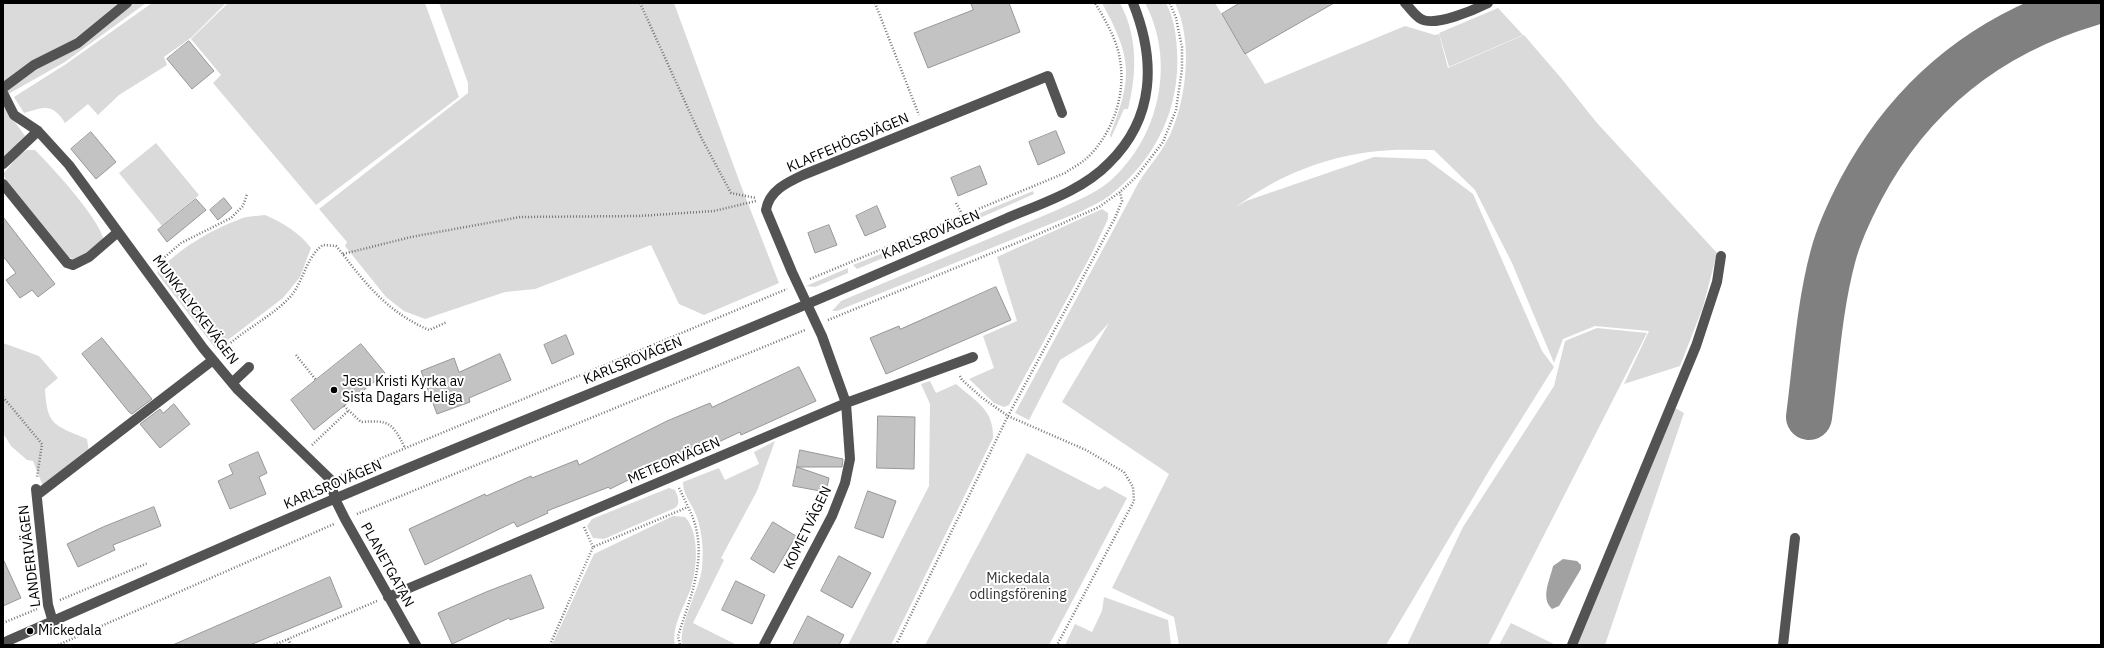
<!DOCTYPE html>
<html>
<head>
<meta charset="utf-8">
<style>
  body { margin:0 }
  #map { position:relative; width:2104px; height:648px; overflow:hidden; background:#fff; font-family:"IBM Plex Sans",sans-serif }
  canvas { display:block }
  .frame { position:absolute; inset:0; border:4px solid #000; pointer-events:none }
</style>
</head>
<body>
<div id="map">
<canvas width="2104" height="648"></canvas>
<div class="frame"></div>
</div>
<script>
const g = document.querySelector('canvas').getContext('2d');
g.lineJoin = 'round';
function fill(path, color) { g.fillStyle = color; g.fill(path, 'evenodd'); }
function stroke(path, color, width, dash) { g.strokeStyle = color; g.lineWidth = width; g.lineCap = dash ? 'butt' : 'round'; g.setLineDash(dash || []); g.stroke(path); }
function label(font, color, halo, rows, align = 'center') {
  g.font = font + ' "IBM Plex Sans",sans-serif'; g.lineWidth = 4; g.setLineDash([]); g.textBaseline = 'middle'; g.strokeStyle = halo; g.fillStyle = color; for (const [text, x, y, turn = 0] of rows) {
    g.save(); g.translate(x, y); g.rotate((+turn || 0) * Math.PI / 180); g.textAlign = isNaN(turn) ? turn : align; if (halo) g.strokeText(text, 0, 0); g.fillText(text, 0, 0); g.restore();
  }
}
const green = new Path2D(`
  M3,3H146L65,62L3,97Z
  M152,3H226L192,37L164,57L167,65L119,95L98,115L88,104L65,123C52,103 45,107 24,113L14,97L66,64Z
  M228,3H425L459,97L316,205L213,83L221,75L191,39Z
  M439,3H674L740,183L779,283L704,315L679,304L651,245L535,289L505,292L425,319L404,311L386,297L345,246L347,242L319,209L468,93V83Z
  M1102,3H1120C1138,37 1137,73 1128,109H1124L1111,138L1110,135C1133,77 1132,58 1102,3Z
  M1145,3H1166C1174,18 1176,34 1177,50C1181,108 1155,161 1109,196C1101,202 1091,206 1082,211L837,311H832L841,301L1057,210C1075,201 1095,194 1110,181C1160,137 1176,61 1145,3Z
  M1175,3H1215L1265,84L1405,26L1435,35L1439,34L1448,68L1524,35L1561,78L1597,123L1717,253L1703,307L1680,366L1624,384L1649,331L1595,326L1563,339L1554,363L1512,263L1475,190L1434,150C1416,150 1397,149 1379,151C1327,156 1278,175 1236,207L1246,201L1374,157L1426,159L1473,194L1542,351L1554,367L1490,469L1386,645H1179L1174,617L1112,588L1169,474L1062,402L1109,323L1093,340L1060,360L1029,420L1015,413L1131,197C1141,174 1159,158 1170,135C1187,98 1193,40 1175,3Z
  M1498,8L1523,35L1449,67L1439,33Z
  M3,105L25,136L3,158Z
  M156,143L199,195L162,226L119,173Z
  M27,150H35C51,166 101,220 104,241L88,254L74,260L65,255L10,188L3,174L19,155Z
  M1033,191L1034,194L973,221V216Z
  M1102,209L1108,213V219L1091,255L1009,405L1004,407L994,403L969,379L994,368L983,336L1017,321L997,257Z
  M265,215C283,223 299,232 311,248L300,277L283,298L216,349L157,273C178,249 211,230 240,219C247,216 257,216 265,215Z
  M963,221L964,224L903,250L900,248L902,245Z
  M893,249L895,253L857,269L853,265Z
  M848,268V273L815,287L806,286Z
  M1597,328L1647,333L1488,645H1407L1463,527L1554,386L1565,341Z
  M3,343L39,356L58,378L45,389C47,427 55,425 87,439L89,452L43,486L33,461L27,460L11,446L3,433Z
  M930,381L936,393L956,384C975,401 994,409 993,438L891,645H848L929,486L930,404L921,384Z
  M1675,408L1684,413L1605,645H1575Z
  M775,441L757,491L721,558L724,560L693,623L737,645H682C679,622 699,592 702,568C704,548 702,528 694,510C689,500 683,494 683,482L719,468L725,480L759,464L754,452Z
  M1027,453L1099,490L1105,486L1127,498L1049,645H925Z
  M669,488L675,490C678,496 681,504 675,508L604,539L593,538L587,526L592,519Z
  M673,516L685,517C700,533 697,568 691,588C685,605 671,627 675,645H552L594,554Z
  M1104,597L1168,620L1171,645H1065L1075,624L1092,632L1102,611Z
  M1511,623L1556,645H1499Z`);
const water = new Path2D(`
  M1563,559L1577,561L1581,565V569L1559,606L1552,609C1540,598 1550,580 1553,566Z`);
const taxiway = new Path2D(`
  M1809,417C1816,364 1819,308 1833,256C1839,233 1850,210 1861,189C1911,95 1989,33 2091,3`);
const building = new Path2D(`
  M971,3H1009L1020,32L928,68L914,33L973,10Z
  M1240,3H1334L1245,54L1222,14Z
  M189,41L214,71L192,89L167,59Z
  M1056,131L1065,153L1038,165L1029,142Z
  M91,132L116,162L96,179L71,149Z
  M980,166L987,184L958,196L951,178Z
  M224,198L232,208L218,220L210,210Z
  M196,199L206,210L167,242L158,230Z
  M877,206L886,227L865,236L856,216Z
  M3,217L55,284L38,297L32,290L20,298L6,280L16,273L3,256Z
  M829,225L837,245L815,253L808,233Z
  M996,287L1011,320L886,374L870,338L899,326L900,329Z
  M566,335L574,354L552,364L544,345Z
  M102,338L152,399L132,414L129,412L82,354Z
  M361,344L385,373L314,430L291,400Z
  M500,354L511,380L469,398L470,402L437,414L421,371L454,358L459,372Z
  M799,367L816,401L741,435L740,432L652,473L650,469L610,489L609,487L547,511L548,513L517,527L514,522L425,565L409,529L485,494L486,496L531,476L532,478L577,460L579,465L667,421L710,403L712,407Z
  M174,404L190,424L160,448L140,424L160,409L163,413Z
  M878,416L915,417L914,469L877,468Z
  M800,450L843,459L842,467H797Z
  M258,452L267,473L259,477L266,494L230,509L218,481L233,474L229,465Z
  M797,467L829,478L826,492L793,486Z
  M868,491L896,501L883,538L855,528Z
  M154,507L161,526L113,545L115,550L78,567L67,544L103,527Z
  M773,522L796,536L774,573L751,559Z
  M839,556L871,573L852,608L821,591Z
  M3,559L21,598L3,606Z
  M531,575L544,608L510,620L509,618L452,644L438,613L486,592Z
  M330,577L342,607L250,645H173Z
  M736,581L765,595L752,624L722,610Z
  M808,616L844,635L839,645H793Z`);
const path = new Path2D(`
  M640,3L702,139L731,193L756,198
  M875,3L919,115
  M956,203L963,216L968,221
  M343,254L411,237L520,217L639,216L714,211L756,201
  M158,263L181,243L231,218L243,206L247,194
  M810,279L1065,173C1072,168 1080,164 1086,159C1116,131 1130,84 1116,44C1111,30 1103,16 1095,3
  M828,320L1041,233L1099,207L1120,192L1136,177L1163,142L1176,110L1182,69V47L1176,18L1170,3
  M222,351C242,330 271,318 291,296C304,280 306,257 323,245L336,246C345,256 352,267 361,277C380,300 401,318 429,330L447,322
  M296,355L316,380
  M960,376L962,380L981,397L1008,416L1086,450L1124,472L1133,487L1134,501L1057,645
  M3,397L42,444L37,477
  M344,406L361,422C389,420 392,422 405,448
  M312,445L348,411
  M341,475L787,289
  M679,488C685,501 693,515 696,528C705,565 689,601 678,636L680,645
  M310,493L319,487
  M357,514L805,330
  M584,527L593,547
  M60,600L148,563
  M3,623L37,609
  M288,639L291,645
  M58,645L334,524
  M274,645L377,601
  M550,645L593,547L688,507
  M896,645L1008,416L1115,218L1122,201L1120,192`);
const minor = new Path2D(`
  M1405,3C1410,8 1415,16 1421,19C1435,27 1474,10 1488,3
  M3,88L34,65L78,43L127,3
  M3,93L14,115L38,131L69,165L203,348L238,390L330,479L335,499L345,519L416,645
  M3,164L38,131
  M3,184L67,263L73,265L89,257L118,232
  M232,383L249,367
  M36,489L48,605L53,622
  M37,495L213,360
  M388,597L846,403L973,357
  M3,643C113,595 223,546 334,499C508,425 685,357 859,282C908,261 957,240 1005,219C1040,204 1082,191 1109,163C1155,118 1156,60 1133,3
  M764,645L832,516L845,483L850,459L846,403L822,336L792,272L766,210C769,191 786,183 803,175L1048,76L1062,113
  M1572,645L1696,346L1717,282L1721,256
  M1783,645L1795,538`);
const markers = [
  [334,390,4,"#000"],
  [30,631,4,"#000"]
];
const streetNames = [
  ["KLAFFEHÖGSVÄGEN",848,143,-23],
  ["KARLSROVÄGEN",931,235,-23],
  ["MUNKALYCKEVÄGEN",195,310,53],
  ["KARLSROVÄGEN",633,361,-22],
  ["METEORVÄGEN",674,461,-23],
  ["KARLSROVÄGEN",333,485,-23],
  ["KOMETVÄGEN",808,528,-64],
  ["LANDERIVÄGEN",30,556,-97],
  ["PLANETGATAN",387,565,61]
];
const poiNames = [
  ["Jesu Kristi Kyrka av",342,382],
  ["Sista Dagars Heliga",342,398],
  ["Mickedala",38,631]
];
const parkNames = [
  ["Mickedala",1018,579],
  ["odlingsförening",1018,595]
];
fill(green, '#dadada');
fill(water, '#a1a1a1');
stroke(taxiway, '#808080', 46);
fill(building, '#c3c3c3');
stroke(building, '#979797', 1);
stroke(path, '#757575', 2.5, [1, 2]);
stroke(minor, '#535353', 10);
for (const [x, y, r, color] of markers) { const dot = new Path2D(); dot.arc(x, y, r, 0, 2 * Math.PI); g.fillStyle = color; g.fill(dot); stroke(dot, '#fff', 1.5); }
label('14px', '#000', '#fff', streetNames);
label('14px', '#000', '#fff', poiNames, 'left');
label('14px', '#313131', '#fff', parkNames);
</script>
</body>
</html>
